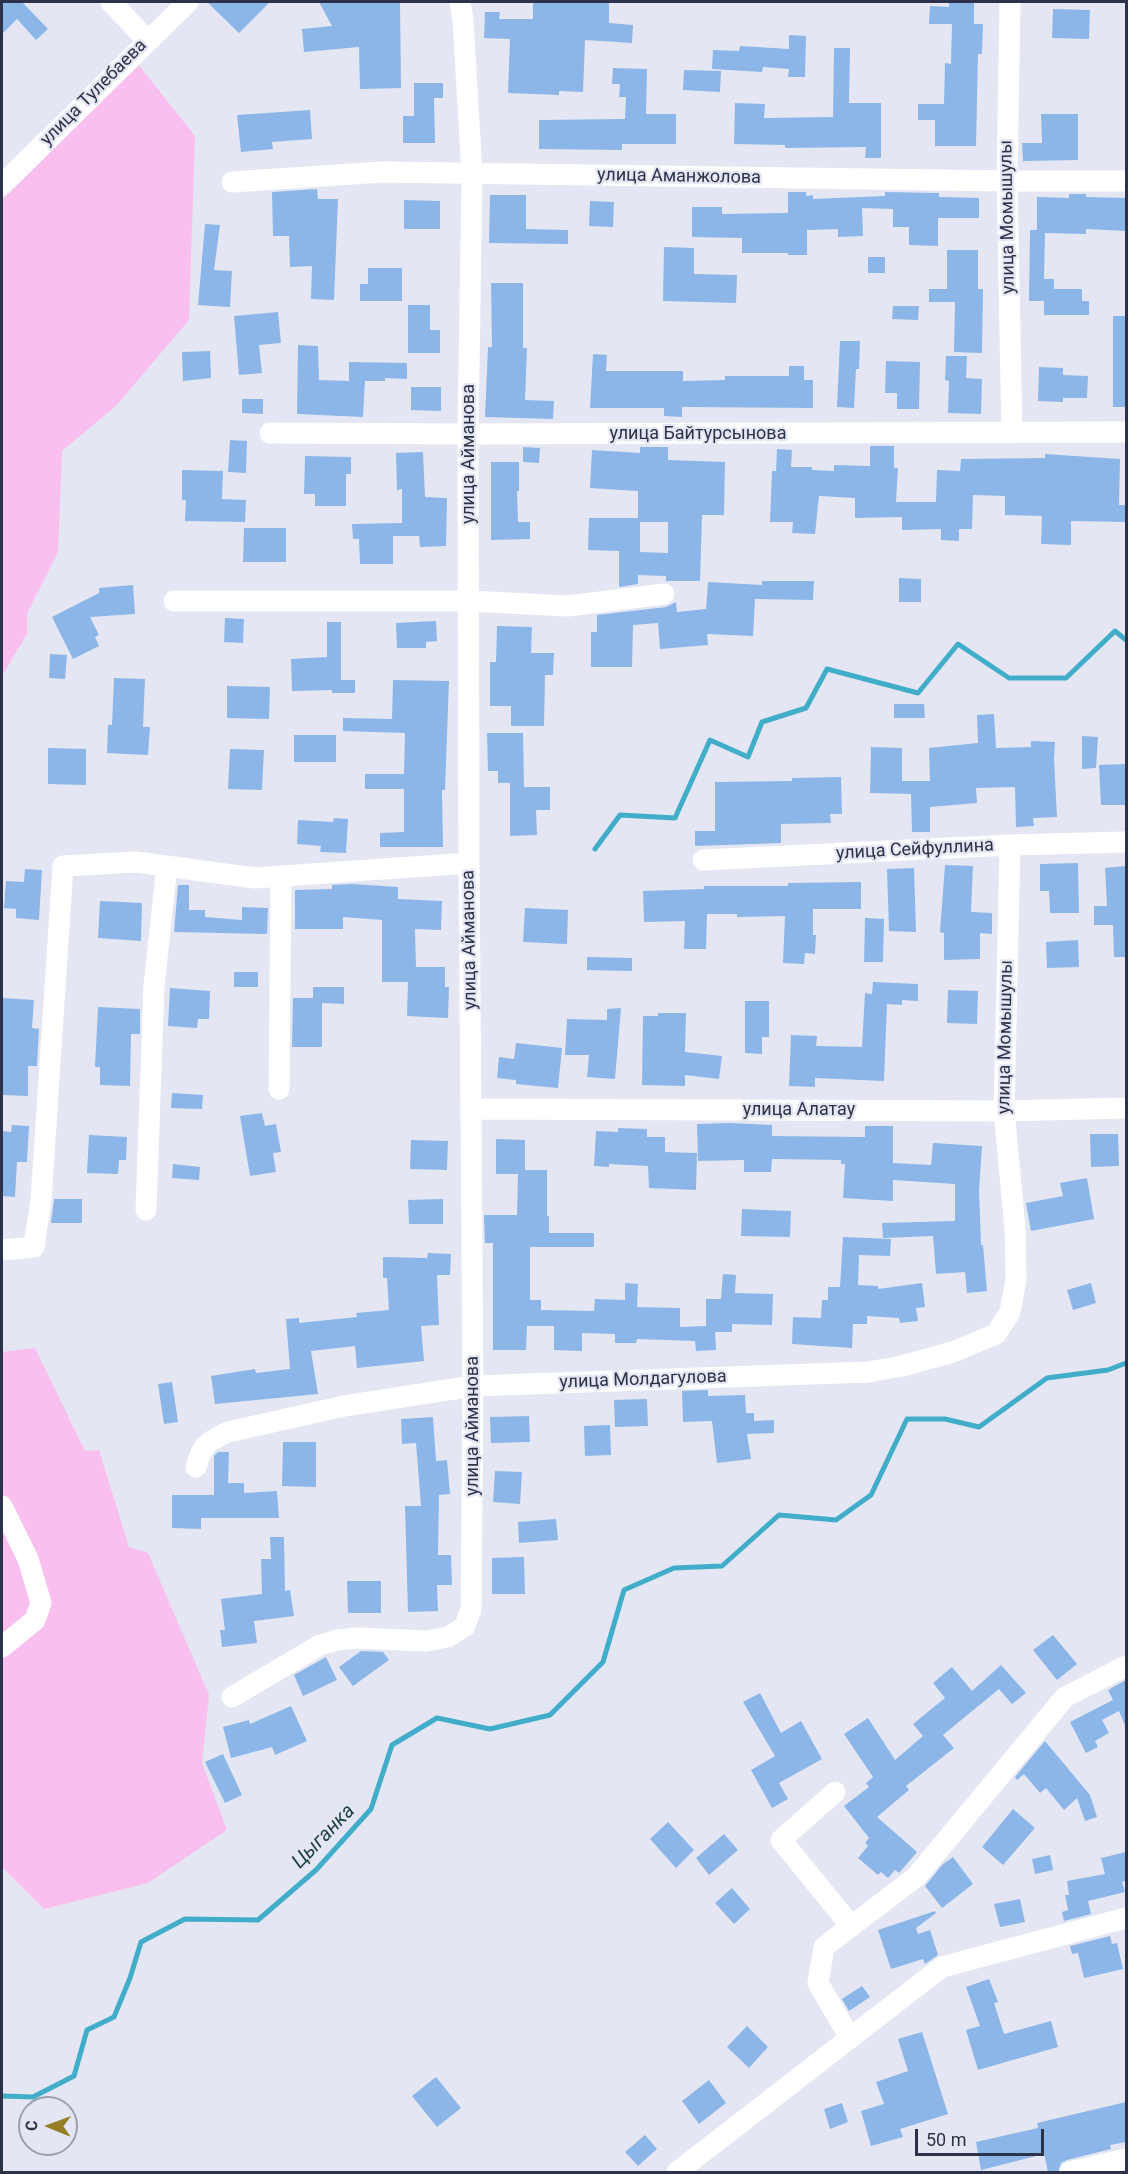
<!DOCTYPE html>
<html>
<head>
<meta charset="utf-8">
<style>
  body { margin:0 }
  #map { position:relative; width:1128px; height:2174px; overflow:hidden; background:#e4e7f3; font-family:Roboto,sans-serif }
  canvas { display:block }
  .frame { position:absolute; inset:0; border:3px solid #2c3249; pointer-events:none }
  .north { position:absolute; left:18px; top:2096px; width:60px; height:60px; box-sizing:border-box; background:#e4e7f3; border:2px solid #9a9faf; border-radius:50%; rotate:271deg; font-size:16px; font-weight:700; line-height:24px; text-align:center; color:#2c3249 }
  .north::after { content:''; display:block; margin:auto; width:21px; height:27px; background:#967e26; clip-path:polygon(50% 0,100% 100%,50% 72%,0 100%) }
  .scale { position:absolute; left:915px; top:2129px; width:129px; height:27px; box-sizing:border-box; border:3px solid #2c3249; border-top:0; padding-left:8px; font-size:18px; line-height:21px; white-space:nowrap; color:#2c3249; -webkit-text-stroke:4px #e4e7f3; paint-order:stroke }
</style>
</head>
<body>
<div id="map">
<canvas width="1128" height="2174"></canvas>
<div class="frame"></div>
<div class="north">С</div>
<div class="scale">50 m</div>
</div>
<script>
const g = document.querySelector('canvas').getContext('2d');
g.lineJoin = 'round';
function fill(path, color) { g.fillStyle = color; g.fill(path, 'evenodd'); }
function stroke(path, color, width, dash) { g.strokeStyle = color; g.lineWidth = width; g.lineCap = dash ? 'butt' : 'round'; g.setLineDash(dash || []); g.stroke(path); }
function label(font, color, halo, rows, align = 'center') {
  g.font = font + ' Roboto,sans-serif'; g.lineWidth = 4.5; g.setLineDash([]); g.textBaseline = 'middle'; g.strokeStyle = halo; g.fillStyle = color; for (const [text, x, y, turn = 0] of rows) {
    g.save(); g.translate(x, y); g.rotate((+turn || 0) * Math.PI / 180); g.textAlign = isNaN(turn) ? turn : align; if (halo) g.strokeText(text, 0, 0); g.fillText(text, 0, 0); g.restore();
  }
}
const green = new Path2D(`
  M138,64L195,136L189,320L116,406L62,451L58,552L27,613V634L2,676V200Z
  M35,1348L85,1451L99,1450L129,1547L148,1553L209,1695L202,1763L227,1830L148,1883L44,1909L2,1867V1352Z`);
const stream = new Path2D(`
  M595,849L620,815L675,818L710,740L748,757L762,722L806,708L827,669L918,693L958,644L1009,678H1066L1115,631L1126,640
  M2,2096L33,2097L74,2076L87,2030L114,2017L130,1978L141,1942L185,1919L258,1920L316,1870L371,1809L392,1745L437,1718L490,1729L550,1715L603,1662L624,1590L674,1568L722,1566L779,1515L836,1520L871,1495L907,1419H945L979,1427L1047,1378L1108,1370L1126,1363`);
const building = new Path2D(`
  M2,2H22L48,29L36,40L17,19L2,34Z
  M207,2H270L239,33Z
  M319,2H400L401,88L360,89L359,47L304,52L302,29L332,26Z
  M533,2H609V23L633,25L632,43L585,40L583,92L559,91V95L508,93L510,39L484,38L485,12H500L499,19H533Z
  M949,2H974V24H983L982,54H978L976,146H935V120H918V104H944L945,63L951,64L952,24H929L930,6L949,7Z
  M1053,9L1090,10L1089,39L1052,38Z
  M789,35L806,36L805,77H788L789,69L763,67L762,72L712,69L713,50L739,51L740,46L789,49Z
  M834,48H850L849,103H881V158H865L866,147L785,148V145L734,144L735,103L765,104L764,118L833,117Z
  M613,68L647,69L646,114H676V144H622V150L539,149V120L625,119L626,97H619L620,84H612Z
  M684,70L721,71L720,92L683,90Z
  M414,83H443V98H434L435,143H403V116H414Z
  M310,110L312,139L272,142L273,149L241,152L237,115Z
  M1041,114H1078V160L1023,161L1022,143H1042Z
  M317,189L318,199H338L334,300L311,299L312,266L290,267L289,236H273L272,192Z
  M788,192H806V196L813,195V199L885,196V192L939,193V197L979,198V218H938V246L909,245V227H893V209L862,208L863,236L838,237V229L807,230V255H788V253H742V238L692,237V207H722V214L788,213Z
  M1069,194H1086V197L1126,198V231L1086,229V234L1045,233L1044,279H1054V289H1082V301H1089V315H1044V301H1029L1030,230H1037V197L1069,198Z
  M490,195H526V229L568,230V244L489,243Z
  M404,200L440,201V229H404Z
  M590,201L614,202L613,227L589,226Z
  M205,224L220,225L214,270L232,271L230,307L198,305Z
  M664,247L694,248V274L737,275L736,303L663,301Z
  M947,250H978V289H983L982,353L954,352L955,302H929V289H947Z
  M868,257H885V273H868Z
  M368,268H402V301H360V284H368Z
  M491,283H523V348H527L525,400L554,401L553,419L485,417L488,347H492Z
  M408,305H430V330H440V353H408Z
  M893,306H919L918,320L892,319Z
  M278,312L281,343L259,345L262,373L239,375L234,316Z
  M1113,316H1126V407H1113Z
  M840,341H860L859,369H856L854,408L837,407Z
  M298,345L318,346L319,380L349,381V362L407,363V379L385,378V381H365L363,417L297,414Z
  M210,351L211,378L183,381L182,352Z
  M593,354L607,355L606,371H683V381L725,380V376H789V366H804V380H813V408L682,407V417L664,416V408H590Z
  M946,356H967L966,378L982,379L981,414L948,413L949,381L945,380Z
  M886,361L920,362L919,409H897V393H885Z
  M1039,367L1063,368V375L1088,376L1087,398H1063V402L1038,401Z
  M411,387H441V411L411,410Z
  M242,399H263V414L242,413Z
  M230,440L247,441L246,473L228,472Z
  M870,446H894V468H898L896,502H936L937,470L960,471L961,459L1045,458V454L1120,459L1119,505H1126V522L1071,521V545L1041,544L1042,516L1005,515V496L973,495L972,529H959V541L941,540V529L902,530V517L855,518V498L819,496L815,534L792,533L793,522H770L772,471H776L777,449L792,450L791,467H812V470L834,471V465L870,466Z
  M523,447L540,448L539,463L523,462Z
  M640,447H668V460L725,462L724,515H702L700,581H666V576L638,575V584L619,587V551L588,550L589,518H638V491L590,488L592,450L640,453ZM640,522H668V553L640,552Z
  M423,452L425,497L447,498L446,546L420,547L419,536H393V564H360L359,539H353L352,524L402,523V489L397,490L396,453Z
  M305,456L351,457V474H346V506H315V494H304Z
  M491,462H519V491H517L518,522H530V539L491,540Z
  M182,470L223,471L222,499L246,500L245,522L185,521L186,500H182Z
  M244,528H286V562H243Z
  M899,578L921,579V602H899Z
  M762,581H814L813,600L755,599L753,636L707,634L708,645L660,649L658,623L633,625L632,667H591V632H597V615L666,607L676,602L677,612L706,609L708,582L762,585Z
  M133,585L135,614L90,617L99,635L95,637L99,646L73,659L52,617L99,593V588Z
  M225,618L244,619L243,643L224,642Z
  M436,621L437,641L426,642V648H397L396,623Z
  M327,622H341V680H355V693H332V690L292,691L291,659L327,657Z
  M497,626L532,627L531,653H554L553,675H545L544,726H511V706H490V662H496Z
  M50,654L67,655L65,679L49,678Z
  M114,678L145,679L143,727H150L148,755L107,753L108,725H112Z
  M393,680L449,681L445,790H442L443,847H380V833L404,832V789H365V774H404L405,733L343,731V718L392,719Z
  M227,686L270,687L269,719L227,718Z
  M894,704H924L925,718H894Z
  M994,714L996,748L1031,747V741L1055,742L1054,759L1057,817L1033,818L1034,826L1016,827L1015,787L976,788L977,803L930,807V832H912L911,794L870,793L871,747L902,748V781H930L929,748L978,743L977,715Z
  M487,733H523L524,787H550V810H536L537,835L510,836V783H498V771H488Z
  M294,735H336V762H294Z
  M1082,736L1098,737L1096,768L1082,769Z
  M48,748L86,749V785L48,784Z
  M230,749L264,750L262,790L228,789Z
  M1126,764V805H1101L1099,765Z
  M841,777L842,814H830L831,823L781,824V843L695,846V831H715V782L792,781V778Z
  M334,818L348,819L346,853L320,852L321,846L297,844L298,820L333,822Z
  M1078,863L1079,913H1050L1049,891H1040V864Z
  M945,865L973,866L971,912L992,913V934L980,933V959L944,960V933L940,932Z
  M1126,866V957H1114L1113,925H1094V906H1107L1105,868Z
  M914,868L916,932L889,931L887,869Z
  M25,869L42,870L39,920L16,918V909L4,908L6,881L24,882Z
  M861,882V909H813V935H816L815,954L805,953L804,964L783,963L785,916L737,917V914H707L706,949H684L685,921L644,922L643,891L704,889V886H788V883Z
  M352,884L398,887V899L442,901L441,930L415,929L416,967H445V987H449L448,1018L407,1016L408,982H382V920L343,917V929H295V890L332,889V885Z
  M178,885H189V910H205V917L242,920V907L268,908L267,934L174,932Z
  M100,901L142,903L141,941L98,938Z
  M525,908L568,910L567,944L523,942Z
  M865,918L884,919L883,962H864Z
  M1078,940L1079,967L1047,968L1046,942Z
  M587,957L632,958V971L587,970Z
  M234,972H258V987H234Z
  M873,982L918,984V1001L902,1000V1005L887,1004L884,1081L815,1078V1087L789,1086L791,1035L817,1036L816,1046L862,1047L865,993L872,994Z
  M313,987H344V1004L322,1003V1047H292L293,998H313Z
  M170,988L210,991L209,1019H198L197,1028L168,1026Z
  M948,990L978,991L977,1024L947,1023Z
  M2,998L34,1000L32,1028L39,1029L37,1066H28V1096L2,1095Z
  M745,1001H769V1037H762V1054L745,1053Z
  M98,1007L140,1009V1034H131L130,1086L100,1085V1067H95Z
  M621,1008L615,1079L587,1077L589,1055H565L567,1019L607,1020V1009Z
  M658,1013H686L685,1052L722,1056L719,1079L685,1075V1086L642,1085L643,1016H658Z
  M516,1043L562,1048L558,1088L516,1084V1080L497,1078L499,1057L514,1059Z
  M172,1093L203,1095L202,1109L171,1108Z
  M262,1113L265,1126L276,1124L281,1152L273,1153L276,1172L250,1176L240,1116Z
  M729,1123L772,1125V1136L865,1137V1126H893V1163L931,1165L933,1143L982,1146L979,1190L981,1245H983L987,1291L967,1293L965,1272L936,1274L933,1236L883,1238L882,1223L955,1221V1184L893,1180V1201L843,1198L845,1164H841V1160L772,1159L771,1172H744V1160L698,1161L697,1124Z
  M12,1125L29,1126L27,1162H17L15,1197L2,1196V1131L11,1132Z
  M618,1128L647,1129V1137H665V1152L697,1153L696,1190L649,1188L648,1166L609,1164V1167L594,1166L596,1131L618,1132Z
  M1090,1134H1118L1119,1166L1091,1167Z
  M89,1135L127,1137L126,1160H119L118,1174L87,1173Z
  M496,1139L525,1140V1170H547V1216H549V1233H594V1247H530V1300H541V1310L594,1311L595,1299L625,1300V1283L638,1284L637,1307L680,1308V1327L706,1326V1299H721L723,1274L736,1275L735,1293L773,1294L772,1325L732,1324V1332H715L716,1350L696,1351L695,1341L637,1339L636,1343H615V1334L582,1333V1351L554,1350V1326H527L526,1350H493V1243H485L484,1215H517L518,1174H496Z
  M411,1140L448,1141L447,1170L410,1169Z
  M173,1164L200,1167L199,1180L172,1178Z
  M1087,1178L1094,1219L1031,1231L1026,1203L1063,1196L1060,1183Z
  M54,1199H82V1223H51Z
  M443,1199V1224H409L408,1200Z
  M742,1209L791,1211L790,1237L741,1236Z
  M843,1237L891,1239L890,1256L859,1255L858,1285L878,1286V1289L922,1283L925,1307L916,1308L918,1321L900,1323L899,1318L867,1316V1324H853L852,1348L792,1344L793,1317L821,1318L822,1300H828V1287H840Z
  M428,1253L451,1254L450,1275H437L439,1325L421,1326L424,1361L357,1368L355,1346L311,1351L318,1394L215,1404L211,1376L255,1369L256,1373L290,1369L286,1319L299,1318V1323L357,1317L356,1313L389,1310L387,1278H383V1257L427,1258Z
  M1091,1283L1096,1303L1073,1310L1067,1290Z
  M172,1382L178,1422L164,1424L158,1384Z
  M708,1390V1396L745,1395L746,1413H754V1421L774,1420V1433L747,1434L751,1459L717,1463L712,1421L683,1422L682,1391Z
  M647,1399L648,1426L615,1427L614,1400Z
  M529,1416L530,1442L491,1443L490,1417Z
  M433,1417L436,1461L447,1460L450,1494L439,1495L438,1555H451L452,1585H437L438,1611L408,1612L405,1506H421L416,1443L402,1444L401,1419Z
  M610,1425L611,1455L585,1456L584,1426Z
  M283,1442H316V1487L282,1486Z
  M218,1452H229L228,1483H244V1493L277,1491L279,1518H201V1529L172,1528V1495H214V1456Z
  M495,1471L522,1472L520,1504L493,1502Z
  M556,1519L558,1540L519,1543L518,1522Z
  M270,1537H284L285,1591L290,1590L294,1616L254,1621L257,1643L222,1647L220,1630H225L221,1599L262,1594L261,1559H271Z
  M524,1557L525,1594H492V1558Z
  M347,1581H381V1613H348Z
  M1053,1635L1077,1664L1057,1680L1033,1650Z
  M361,1651L383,1652L389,1660L353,1686L339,1667Z
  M326,1657L337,1680L303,1696L294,1675Z
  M1001,1665L1026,1693L1012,1704L999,1689L943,1735L954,1748L906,1786L909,1790L877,1817L917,1852L899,1873L895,1870L888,1878L881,1872L878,1875L858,1858L868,1846L865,1843L869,1838L844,1806L869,1787L866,1783L873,1777L844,1734L868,1718L895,1760L923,1736L913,1724L945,1698L933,1683L952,1667L972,1691Z
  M1126,1680V1728L1119,1711L1102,1720L1109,1733L1095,1741L1098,1747L1086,1753L1070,1722L1113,1700L1108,1690Z
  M760,1693L781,1733L801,1721L822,1759L779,1783L788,1799L772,1808L751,1770L775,1756L743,1702Z
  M291,1706L307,1741L275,1755L272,1747L231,1758L223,1727L249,1720L250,1724Z
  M1045,1741L1090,1795L1097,1817L1085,1821L1077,1798L1064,1810L1046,1788L1040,1793L1024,1774L1017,1780L1015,1777Z
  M223,1754L242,1795L225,1803L205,1762Z
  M1013,1809L1035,1828L1003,1865L982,1847Z
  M668,1822L694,1850L676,1868L650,1839Z
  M724,1834L738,1850L709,1875L696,1858Z
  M1126,1852V1881L1122,1882L1125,1892L1088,1901L1091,1914L1064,1921L1062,1912L1068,1910L1065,1895H1069L1067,1881L1105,1874L1101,1858Z
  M1050,1855L1053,1870L1035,1874L1032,1859Z
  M953,1857L973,1884L942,1908L925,1886L942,1865Z
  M732,1888L750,1909L734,1924L715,1903Z
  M1020,1899L1025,1922L1000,1927L994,1904Z
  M935,1911L936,1913L916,1928L918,1934L930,1930L938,1955L925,1964L923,1959L891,1969L878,1930Z
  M1110,1936L1112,1944L1117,1943L1123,1969L1084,1978L1078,1953L1072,1954L1070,1946Z
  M989,1979L998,2002L994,2003L1004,2034L1051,2021L1058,2047L978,2070L966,2030L980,2026L966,1987Z
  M862,1986L870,1997L849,2011L842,1999Z
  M747,2026L768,2047L749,2068L727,2047Z
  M922,2032L948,2114L900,2129L903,2137L871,2146L861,2111L884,2104L876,2082L908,2071L898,2039Z
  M436,2077L461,2108L437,2127L412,2096Z
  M709,2080L726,2103L699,2124L682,2101Z
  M1126,2102V2142L1110,2145L1111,2149L1067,2160L1061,2163L1058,2172H1048L1044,2154L981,2170L976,2142L1038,2128L1037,2123Z
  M842,2103L848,2122L830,2129L824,2109Z
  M645,2135L657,2149L638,2166L625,2152Z`);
const minor = new Path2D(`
  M111,2L148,41
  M1010,2L1007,181L1012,433
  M232,182L382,172L1007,181H1126
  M2,185L188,2
  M270,433L468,434L1126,432
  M174,601H469L568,606L664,594
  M703,860L1010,845L1126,842
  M279,1089L281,876
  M472,1109L1004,1111L1126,1108
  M146,1210L154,986L167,866
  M2,1250L34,1247L41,1200L63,866L136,862L255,878L469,863
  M196,1467C202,1445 208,1441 228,1432L344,1406L473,1386L868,1372L902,1366L953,1352L996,1334L1010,1312L1016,1280L1015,1228L1004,1111L1010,845
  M2,1506L28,1559L41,1603L35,1620L2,1647
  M232,1697L320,1645L337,1640L358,1638L426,1641L448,1637L465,1626L471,1609L473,1386L469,863L468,434L472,174L463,20L460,2
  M835,1792L781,1840L851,1926
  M850,2038L818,1983L824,1947L916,1877L1065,1697L1126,1666
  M677,2172L942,1967L1126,1918
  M1070,2172L1126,2159`);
const streetNames = [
  ["улица Тулебаева",94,93,-45],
  ["улица Аманжолова",679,177,1],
  ["улица Момышулы",1008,217,-91],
  ["улица Байтурсынова",698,434],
  ["улица Айманова",469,454,-90],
  ["улица Сейфуллина",915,850,-3],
  ["улица Айманова",470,940,-91],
  ["улица Момышулы",1006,1037,-89],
  ["улица Алатау",799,1110],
  ["улица Молдагулова",643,1380,-2],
  ["улица Айманова",473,1426,-90]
];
const waterNames = [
  ["Цыганка",324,1837,-46]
];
fill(green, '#f9bfee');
stroke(stream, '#42adc8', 5);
fill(building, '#8cb6e7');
stroke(minor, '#fff', 21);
label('18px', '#2c3249', '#e4e7f3', streetNames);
label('italic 20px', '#203f46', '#e4e7f3', waterNames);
</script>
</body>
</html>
